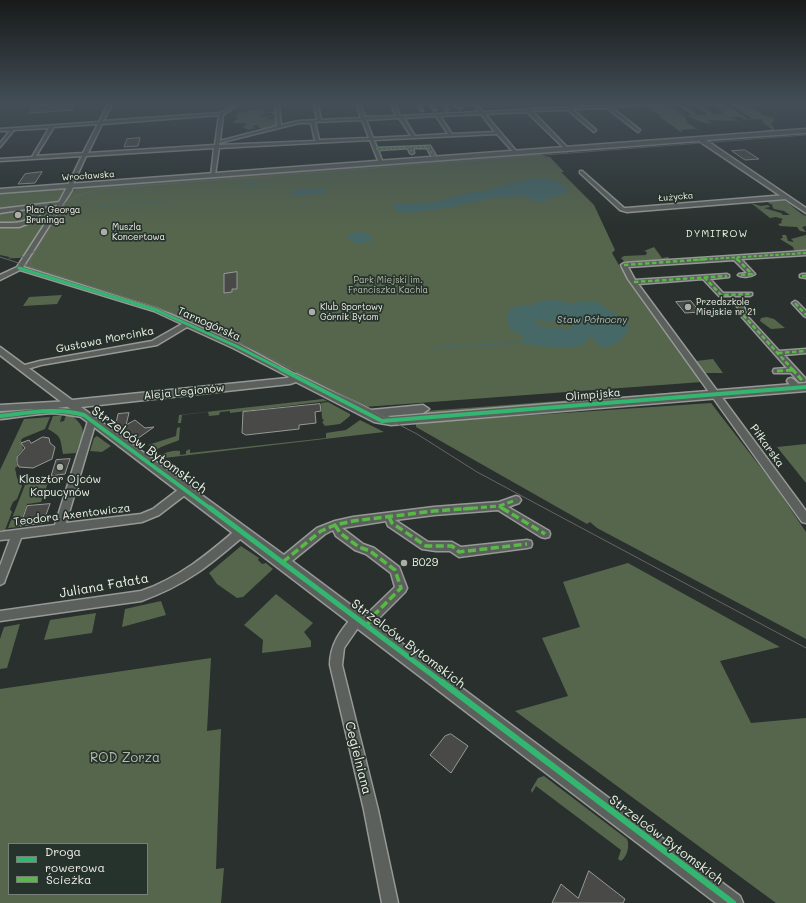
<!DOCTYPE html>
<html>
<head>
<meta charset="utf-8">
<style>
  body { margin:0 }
  #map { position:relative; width:806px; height:903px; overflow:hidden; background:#29302d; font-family:Mali,sans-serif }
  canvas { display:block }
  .legend { position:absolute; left:8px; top:843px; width:140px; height:52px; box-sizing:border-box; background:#26332d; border:1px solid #787f78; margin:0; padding:5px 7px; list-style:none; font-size:12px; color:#f4f1e8 }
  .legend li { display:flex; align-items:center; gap:8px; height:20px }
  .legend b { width:20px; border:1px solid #787f78 }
</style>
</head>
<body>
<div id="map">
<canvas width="806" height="903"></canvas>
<ul class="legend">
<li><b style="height:5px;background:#33b770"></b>Droga rowerowa</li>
<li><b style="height:5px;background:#58b947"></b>Ścieżka</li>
</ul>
</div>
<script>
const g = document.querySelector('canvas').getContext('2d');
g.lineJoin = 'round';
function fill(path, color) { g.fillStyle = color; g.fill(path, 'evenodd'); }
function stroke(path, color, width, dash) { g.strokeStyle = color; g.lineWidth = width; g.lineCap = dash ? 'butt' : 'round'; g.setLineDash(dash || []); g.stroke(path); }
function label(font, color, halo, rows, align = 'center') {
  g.font = font + ' Mali,sans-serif'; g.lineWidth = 3.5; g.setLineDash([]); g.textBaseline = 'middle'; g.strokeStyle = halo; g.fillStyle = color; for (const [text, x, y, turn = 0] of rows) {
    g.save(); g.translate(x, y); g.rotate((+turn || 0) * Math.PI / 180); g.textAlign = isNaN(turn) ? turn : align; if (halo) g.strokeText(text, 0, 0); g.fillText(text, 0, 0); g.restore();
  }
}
const green = new Path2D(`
  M665,104L685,117L688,123L701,132L695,129L681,130L682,133L660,117L661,116L644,106Z
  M667,104H681L699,115H708L692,104H684H700L713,114L725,113L710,104H725L748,119H753L730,104H746L767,117H771L775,119L771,124L775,130L757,133L772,129L762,122H764L762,119L744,120L740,117H731L743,124L737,121L707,120L713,124L701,122L687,116L692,115L677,105L673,106V107L676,109H677L680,111H681L684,114L687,116Z
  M264,108L265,112H275V115H273L272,113H266L259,117L275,116L268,118L267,120L276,118V127L263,130L265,128H259L257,125L252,126L256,128L249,130L242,127L246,126V123H234V120H238L236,117L238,113Z
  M541,153L544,156L550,157L564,172H561L594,205L615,250L612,253L620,267H622L627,278L702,382L364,407L235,342L174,315L25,267C32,253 66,193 77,188Z
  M66,188L25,256L14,258L0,255V194Z
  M779,199C789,200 796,212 806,216V226L802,227L806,232L800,231L797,227L780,226L778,224L782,223L781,221L783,219L776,217L770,218L751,203L761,206L768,205L770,207L764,208L781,213L783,215H790L784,211L774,209L772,206L773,205L768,203L770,200L782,201Z
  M782,235H786L788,241L794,242L791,239L806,235V251L794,250L793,247L780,239L783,238Z
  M654,247L662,258L668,257L671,261L666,259L669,261L629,263L624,261L621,258L624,256L646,255L647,252L644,251Z
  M62,295L57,304L23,306L29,297Z
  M767,317L774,319L785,328L771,329L760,321L761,318Z
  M713,359L723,373H705L696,361Z
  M693,391L695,394L424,415L426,411Z
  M323,399L327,401L230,413V411L220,412L219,415L209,416L208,412L182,415L181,423H178L179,415Z
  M328,402L350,414V416L340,424L325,426L322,422L324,421L322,418L321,403Z
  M711,403L772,482L806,532V639L597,528L590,522L587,524L416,427V423Z
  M70,414C89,430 83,431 76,453L63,454C60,438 62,437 48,429L53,416L62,415L60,422L64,421L66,415Z
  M50,417L45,429L23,438L21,440L23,449L17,456L16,463L18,466L15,468L17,478L22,486L17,499L13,502L10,509L12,512L5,530H0V470L24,419Z
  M360,420L384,432L164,458L161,455C166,452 174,450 180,451V455L186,454V451L190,449V453L326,438V433L346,430Z
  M180,427L179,440C171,444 162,445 155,451L148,445L176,436L177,428Z
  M97,436L111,446L102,452L90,451L94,438Z
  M806,444V483L777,447Z
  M50,477L41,502L27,504L19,527L8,528L25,485L32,479Z
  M241,546L259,558L258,560L262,564L266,563L273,569L243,597L237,598L217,584L209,573Z
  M628,563L780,647L720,661L751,723L806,718V903H776L515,711L568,696L542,638L580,627L563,582Z
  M276,594L313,623L304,632L311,641V647L262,653L263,640L244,625Z
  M161,601L166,615L122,627L125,609Z
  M96,613L92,633L44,640L50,620Z
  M20,624L7,668L0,669V639L4,627Z
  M211,658L207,731L221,729L216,869L224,868L221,903H0V689ZM9,844H147V894H9Z
  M544,776L627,839C630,846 627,857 621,861L618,859L621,850L536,786L532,793L531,790L538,778Z`);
const water = new Path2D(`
  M536,178L553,179L568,188L567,192L543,201H535L523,196L492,198L447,208L407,213L396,212L393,204L435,202L463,194L494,189L497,186Z
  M324,188L325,193L293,196L292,190Z
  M361,232L369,235L373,238C365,244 353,247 347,236L351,233Z
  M553,299C559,300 565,303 571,303C579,303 586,300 593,301C597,301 626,321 629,325C628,337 610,352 597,345L595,340L597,339L589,338L586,340V344C565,351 542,346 521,343L524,336L511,330L507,321L508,312L511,308L521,305L532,306L536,302ZM567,316L574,321L570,329L539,326L535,323L537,320L554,322Z`);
const streamFar1 = new Path2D(`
  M226,183L261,185
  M101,207L142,201L154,203L165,200
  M367,244L374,245L371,251`);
const stream = new Path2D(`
  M504,343H521
  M462,346L501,344
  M430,348L458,346`);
const building = new Path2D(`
  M36,104H76L73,110L30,113Z
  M140,138L138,146L124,147L127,139Z
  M745,150L759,159L745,160L732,151Z
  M42,172L35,183L18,184L25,174Z
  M237,272V289H232V292L224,293V274Z
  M691,301L700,312L685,313L676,302Z
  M320,404L321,411L315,412L316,423L299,425V429L246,435L242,433L243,412Z
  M129,413L126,425L135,420L145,428L154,427L137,439L116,423L118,414Z
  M43,437L49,438L50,443L55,447L52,459L33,468L19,467L17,463V457L25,448L21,443L29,440L31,443Z
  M70,459L65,474L51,476L56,460Z
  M50,504L43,523L20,526L27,506Z
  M451,734L468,746L451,773L430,755L445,736Z
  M589,871L625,899L623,903H552L561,884L578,898Z`);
const street = new Path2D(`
  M108,104H112L103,121L220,113L235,104H239L223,115L220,141L277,126L275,104H279L281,125L299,121L317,120L314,104H318L321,120L361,118L356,104H360L365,117L396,116L391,104H395L400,116L479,112L473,104H477L483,112L607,105L659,104L611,107L640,130L638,132L607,108L572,109L596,130L594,132L568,110L532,111L569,149L567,151L527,112L485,114L517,152L515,154L497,134L374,140L377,148L430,146L436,156L432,157L427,148H413L414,153L412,154L410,153L408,148L378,150L383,163L381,164L379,163L370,140L219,148L215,175L213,176L211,175L214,148L86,156L74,182L72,190L23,267L158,309L239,344L300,377L299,379H293L233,348L187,327L157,345L41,365L24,370H21L20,368L21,366L40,361L152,341L182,324L154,311L20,270L0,280V275L17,267L57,205L46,206L35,221L19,227H0V223C21,223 27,224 40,207L0,213V209L59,202C68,187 74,171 82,156L0,161V159L32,157L49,128L14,130L0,147V143L10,131H0V129L99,122ZM481,114L495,132L452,134L440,116ZM219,115L215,145L88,153L102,124ZM436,116L448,134L415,136L404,118ZM399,118L411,136L373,138L366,120ZM362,120L369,138L319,140L315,122ZM299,123H311L315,141L219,145V143ZM98,124L83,153L36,156L54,127Z
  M416,104H420L423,111H421Z
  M429,104H433L436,110H434Z
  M442,104H446L448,110H446Z
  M455,104H459L462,108L459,109Z
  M582,171L624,208H627L786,195L789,197L786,199L627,212L620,210L580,173V171Z
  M806,251V255L741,259L755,274C751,277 742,278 738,275L739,274L747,273L734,260L628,267L635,280L727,274L729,275V277L710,279L723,293H752V295L750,296H719L703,279L638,284L806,511V523L802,522L628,279L621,265L624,263Z
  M802,274H806V278L800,277V275Z
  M737,301C743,303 746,310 747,316L779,351L806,349V353L784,355L805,378L806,380L805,382H799L791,373H774L773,371L774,369L787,368L742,317L740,310L734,303Z
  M795,301L797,302L806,311V317L804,316L792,303Z
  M791,378C795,380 799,384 801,388L800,390H794L787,381L788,379Z
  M70,401L74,404L73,406L57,408L74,409L87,413L88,415L87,417C83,418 61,413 53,413C35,414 18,417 0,419V413L35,409L0,411V405Z
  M92,418L96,421L66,523L141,514L153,509L183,486H189L191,489L189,492L159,515L142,522L21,538L5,580L4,583L0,585V566L10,539L0,540V532L55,525L88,421Z
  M516,496L519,497L521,500L519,503L508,507L549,531L550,534L549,537L545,538L541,537L498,510L434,515L395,520L428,542H452L461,547L527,540L531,541L532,544L531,547L527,548L459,557L450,551H436L422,549L388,526L386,521L342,528L363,544L374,548L399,567L407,588L405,592L376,621L371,630L367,632L363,630L361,626L368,613L395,587L391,573L366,554L355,550L336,536L333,530L325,534L287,565L283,567L279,565L278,562L279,559L317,528L335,521L353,517L434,507L499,502Z
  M242,527L246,528L247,531L246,534C210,565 186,585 141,601L0,621V611L141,591C179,578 208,554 238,528Z
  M358,614L362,615L364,619L344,648L342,665L378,810L398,903H382L364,810L330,665C330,644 341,630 354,615Z`);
const secondary = new Path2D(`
  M806,129V133L706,140L806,208V213L699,141L0,193V189Z
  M0,347L72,400L287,378L296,374L371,410L423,405L429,409L423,413L387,416L391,417L806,383V391L391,425L374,422L296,382L290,384L81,407L288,558L740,896L743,903H716L0,355Z`);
const tram = new Path2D(`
  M0,257L173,313L265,355L417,434L477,472L806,648
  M9,258L24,257L35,251
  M35,269L30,264L31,259L65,203L78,195L101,189L806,135`);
const quietFar4 = new Path2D(`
  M410,147H428L434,156
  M376,149L410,147L412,153`);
const quietFar3 = new Path2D(`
  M736,258L738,260
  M693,260L806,253`);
const quietFar2 = new Path2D(`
  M737,259L752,274L741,275
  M624,265L708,259
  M802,276H806
  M704,277L721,295L750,294
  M634,282L727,276
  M737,303L743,310L744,316L793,370
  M795,303L806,315
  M778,353L806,351
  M789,370H793`);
const quietFar1 = new Path2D(`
  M792,369L802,380
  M777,371L793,370
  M499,506L503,509
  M463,509L499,506L516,500`);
const quiet = new Path2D(`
  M502,508L545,534
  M389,517L392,523L426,546H452L459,552L527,544
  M335,525L340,533L359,547L370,551L395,570L401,588L372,617L367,626
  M283,562L321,531L335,525L353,521L434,511L476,508`);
const cyclewayFar3 = new Path2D(`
  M19,268L156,310L236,346L283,370`);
const cyclewayFar2 = new Path2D(`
  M281,369L382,421L806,387
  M0,416C28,413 56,407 84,415L211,509`);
const cyclewayFar1 = new Path2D(`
  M210,508L443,683`);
const cycleway = new Path2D(`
  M442,682L733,903`);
const markers = [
  [18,215,4,"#adada7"],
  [104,232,4,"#adada7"],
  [688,307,4,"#adada7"],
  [312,312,4,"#adada7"],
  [60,467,4,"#adada7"],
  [404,563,4,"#adada7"]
];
const farStreetnames = [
  ["Wrocławska",88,176,-4],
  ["Łużycka",676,197,-5]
];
const farPoinames = [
  ["Plac Georga",26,210],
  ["Bruninga",26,220],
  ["Muszla",112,227],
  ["Koncertowa",112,237],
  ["Przedszkole",696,302],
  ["Miejskie nr 21",696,312],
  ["Klub Sportowy",320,307],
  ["Górnik Bytom",320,317]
];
const farParknames = [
  ["Park Miejski im.",388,280],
  ["Franciszka Kachla",388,290]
];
const farNeighbourhoodnames = [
  ["DYMITROW",717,234]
];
const farWaternames = [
  ["Staw Północny",592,320]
];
const streetNames = [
  ["Tarnogórska",209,324,24],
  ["Gustawa Morcinka",105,340,-11],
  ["Aleja Legionów",184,392,-6],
  ["Olimpijska",593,395,-5],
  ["Piłkarska",767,446,54],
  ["Teodora Axentowicza",72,515,-7]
];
const poiNames = [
  ["Klasztor Ojców",60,480],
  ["Kapucynów",60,493],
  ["B029",412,563,"left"]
];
const nearStreetnames = [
  ["Strzelców Bytomskich",149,450,36],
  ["Juliana Fałata",104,586,-10],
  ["Strzelców Bytomskich",408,644,37],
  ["Cegielniana",358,758,76],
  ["Strzelców Bytomskich",666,840,37]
];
const nearParknames = [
  ["ROD Zorza",125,758]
];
fill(green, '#56664d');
fill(water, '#466867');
stroke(streamFar1, '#466867', 1);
stroke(stream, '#466867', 1.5);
fill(building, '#494a47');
stroke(building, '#969996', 1);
stroke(street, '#969996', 3);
stroke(secondary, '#969996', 3);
fill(street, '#5c605c');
fill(secondary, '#5c605c');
stroke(tram, '#646764', 1);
stroke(quietFar4, '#58b947', 1.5, [3, 1.5]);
stroke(quietFar3, '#58b947', 2, [3.5, 2]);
stroke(quietFar2, '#58b947', 2.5, [4.5, 2.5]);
stroke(quietFar1, '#58b947', 3, [6, 3]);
stroke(quiet, '#58b947', 3.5, [8, 3.5]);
stroke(cyclewayFar3, '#33b770', 3);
stroke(cyclewayFar2, '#33b770', 4);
stroke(cyclewayFar1, '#33b770', 5);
stroke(cycleway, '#33b770', 6);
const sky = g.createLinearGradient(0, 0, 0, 230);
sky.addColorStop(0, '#171a19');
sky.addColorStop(0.45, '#434e57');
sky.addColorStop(1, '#434e5700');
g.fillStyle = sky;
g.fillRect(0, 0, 806, 230);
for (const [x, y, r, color] of markers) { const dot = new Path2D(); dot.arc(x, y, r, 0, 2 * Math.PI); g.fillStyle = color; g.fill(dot); stroke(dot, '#26332d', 1.5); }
label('9px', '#f4f1e8', '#26332d', farStreetnames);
label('9px', '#f4f1e8', '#26332d', farPoinames, 'left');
label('9px', '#b8bdac', '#26332d', farParknames);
g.letterSpacing = '1px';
label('10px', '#f4f1e8', '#26332d', farNeighbourhoodnames);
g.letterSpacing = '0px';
label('italic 10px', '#b0bcb7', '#26332d', farWaternames);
label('11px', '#f4f1e8', '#26332d', streetNames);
label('11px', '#f4f1e8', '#26332d', poiNames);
label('13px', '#f4f1e8', '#26332d', nearStreetnames);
label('13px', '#b8bdac', '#26332d', nearParknames);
</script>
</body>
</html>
